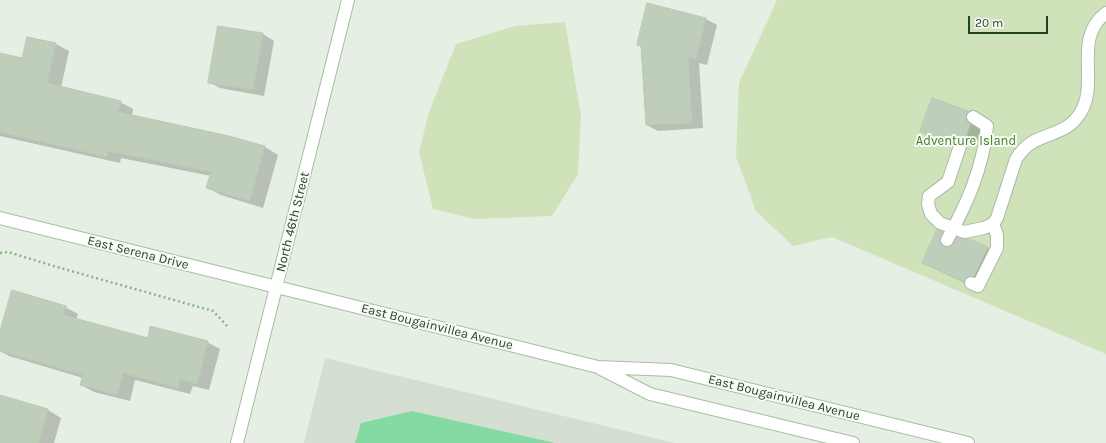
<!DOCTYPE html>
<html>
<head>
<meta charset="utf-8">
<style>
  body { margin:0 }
  #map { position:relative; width:1106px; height:443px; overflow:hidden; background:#e6efe3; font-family:Karla,sans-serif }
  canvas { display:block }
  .scale { position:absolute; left:968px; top:16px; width:80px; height:18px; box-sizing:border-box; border:2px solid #224320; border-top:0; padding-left:5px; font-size:12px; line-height:14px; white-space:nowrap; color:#224320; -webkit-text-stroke:3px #f6fbf5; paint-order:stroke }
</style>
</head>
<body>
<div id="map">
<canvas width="1106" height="443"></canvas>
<div class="scale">20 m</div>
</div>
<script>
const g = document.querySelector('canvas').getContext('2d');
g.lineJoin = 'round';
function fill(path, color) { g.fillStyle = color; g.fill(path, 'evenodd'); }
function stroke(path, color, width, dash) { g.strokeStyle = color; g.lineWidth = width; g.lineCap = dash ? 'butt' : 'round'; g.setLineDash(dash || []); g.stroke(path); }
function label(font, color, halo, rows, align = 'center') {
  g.font = font + ' Karla,sans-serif'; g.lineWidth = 4; g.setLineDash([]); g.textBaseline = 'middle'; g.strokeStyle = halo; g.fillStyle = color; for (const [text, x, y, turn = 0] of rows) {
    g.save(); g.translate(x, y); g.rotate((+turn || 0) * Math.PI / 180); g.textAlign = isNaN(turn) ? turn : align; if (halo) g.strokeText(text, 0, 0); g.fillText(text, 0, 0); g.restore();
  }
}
const built = new Path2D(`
  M325,358L675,443H304Z`);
const green = new Path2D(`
  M777,0H1106V354L832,237L793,246L756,211L736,157L739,83Z
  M565,22L581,116L578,174L552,216L475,219L433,209L419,152L429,112L456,44L515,26Z`);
const water = new Path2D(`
  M412,411L555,443H355L361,423Z`);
const shadow = new Path2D(`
  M706,19L717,25L707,65L699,63L703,128L658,131L647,125L642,47L638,44Z
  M219,27L263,34L274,41L264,96L220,88L209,82Z
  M56,44L69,51L61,88L120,102L133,109L132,116L229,137L265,147L278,155L263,208L221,195L208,188L211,176L121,158L120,163L0,136V54L23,59Z
  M933,100L968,112L979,119L976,124L978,128L981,131L976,146L970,145L965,149L933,138L922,131Z
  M942,233L953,239L950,248H987L998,254L975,288L923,263Z
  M65,307L78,314L76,320L148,339L207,342L220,349L209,390L193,386L190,394L135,380L130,401L94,392L81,385L83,378L9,356L0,351V335Z
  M0,396L48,410L61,418L54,443H0Z`);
const building = new Path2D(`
  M647,3L706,18L696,59L688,57L692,123L646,125L641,46L637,45Z
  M218,26L263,33L253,90L208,83Z
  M27,37L56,43L47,83L121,101L118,112L229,136L265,146L250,201L206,188L211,172L108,151L107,157L0,132V53L22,58Z
  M932,98L968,111L966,117L967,121L970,124L965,140L958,139L953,144L920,132Z
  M937,230L943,232L940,241L941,244L944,247L951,246L957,237L962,239H969L988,247L974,276L967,277L964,282L922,263Z
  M12,290L66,306L63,315L148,338L150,326L208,341L197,384L180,379L178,388L123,373L117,395L80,385L83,375L0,351V331Z
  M0,395L48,409L39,443H0Z`);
const path = new Path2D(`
  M0,253L8,252L57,267L213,311L229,328`);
const street = new Path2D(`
  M960,146L948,182L929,196L928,204L931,214L940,223L964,232L984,228L993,224L997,218L1016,159C1020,153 1025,147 1031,143C1052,131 1071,133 1083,108C1097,77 1074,37 1106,13
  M947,240C967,204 983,168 987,126L973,117
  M971,283L978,286L997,248V235L993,224`);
const secondary = new Path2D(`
  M0,218L598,367L671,370L968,443
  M601,369L650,394L853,443
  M237,443L348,0`);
const parkNames = [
  ["Adventure Island",966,141]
];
const streetNames = [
  ["North 46th Street",293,222,-76],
  ["East Serena Drive",138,253,14],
  ["East Bougainvillea Avenue",437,327,14],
  ["East Bougainvillea Avenue",784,398,14]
];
fill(built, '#d5dfd1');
fill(green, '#cfe2ba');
fill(water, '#85daa4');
fill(shadow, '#0003');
fill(building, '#bfcdbb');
stroke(building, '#b9cab5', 1);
stroke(street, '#abbba8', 14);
stroke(secondary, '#a7bfa3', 14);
stroke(path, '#86b680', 2.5, [2, 3]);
stroke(street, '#fff', 12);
stroke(secondary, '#fff', 12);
label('13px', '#497f25', '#f6fbf5', parkNames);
label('13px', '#224320', '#f6fbf5', streetNames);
</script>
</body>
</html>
